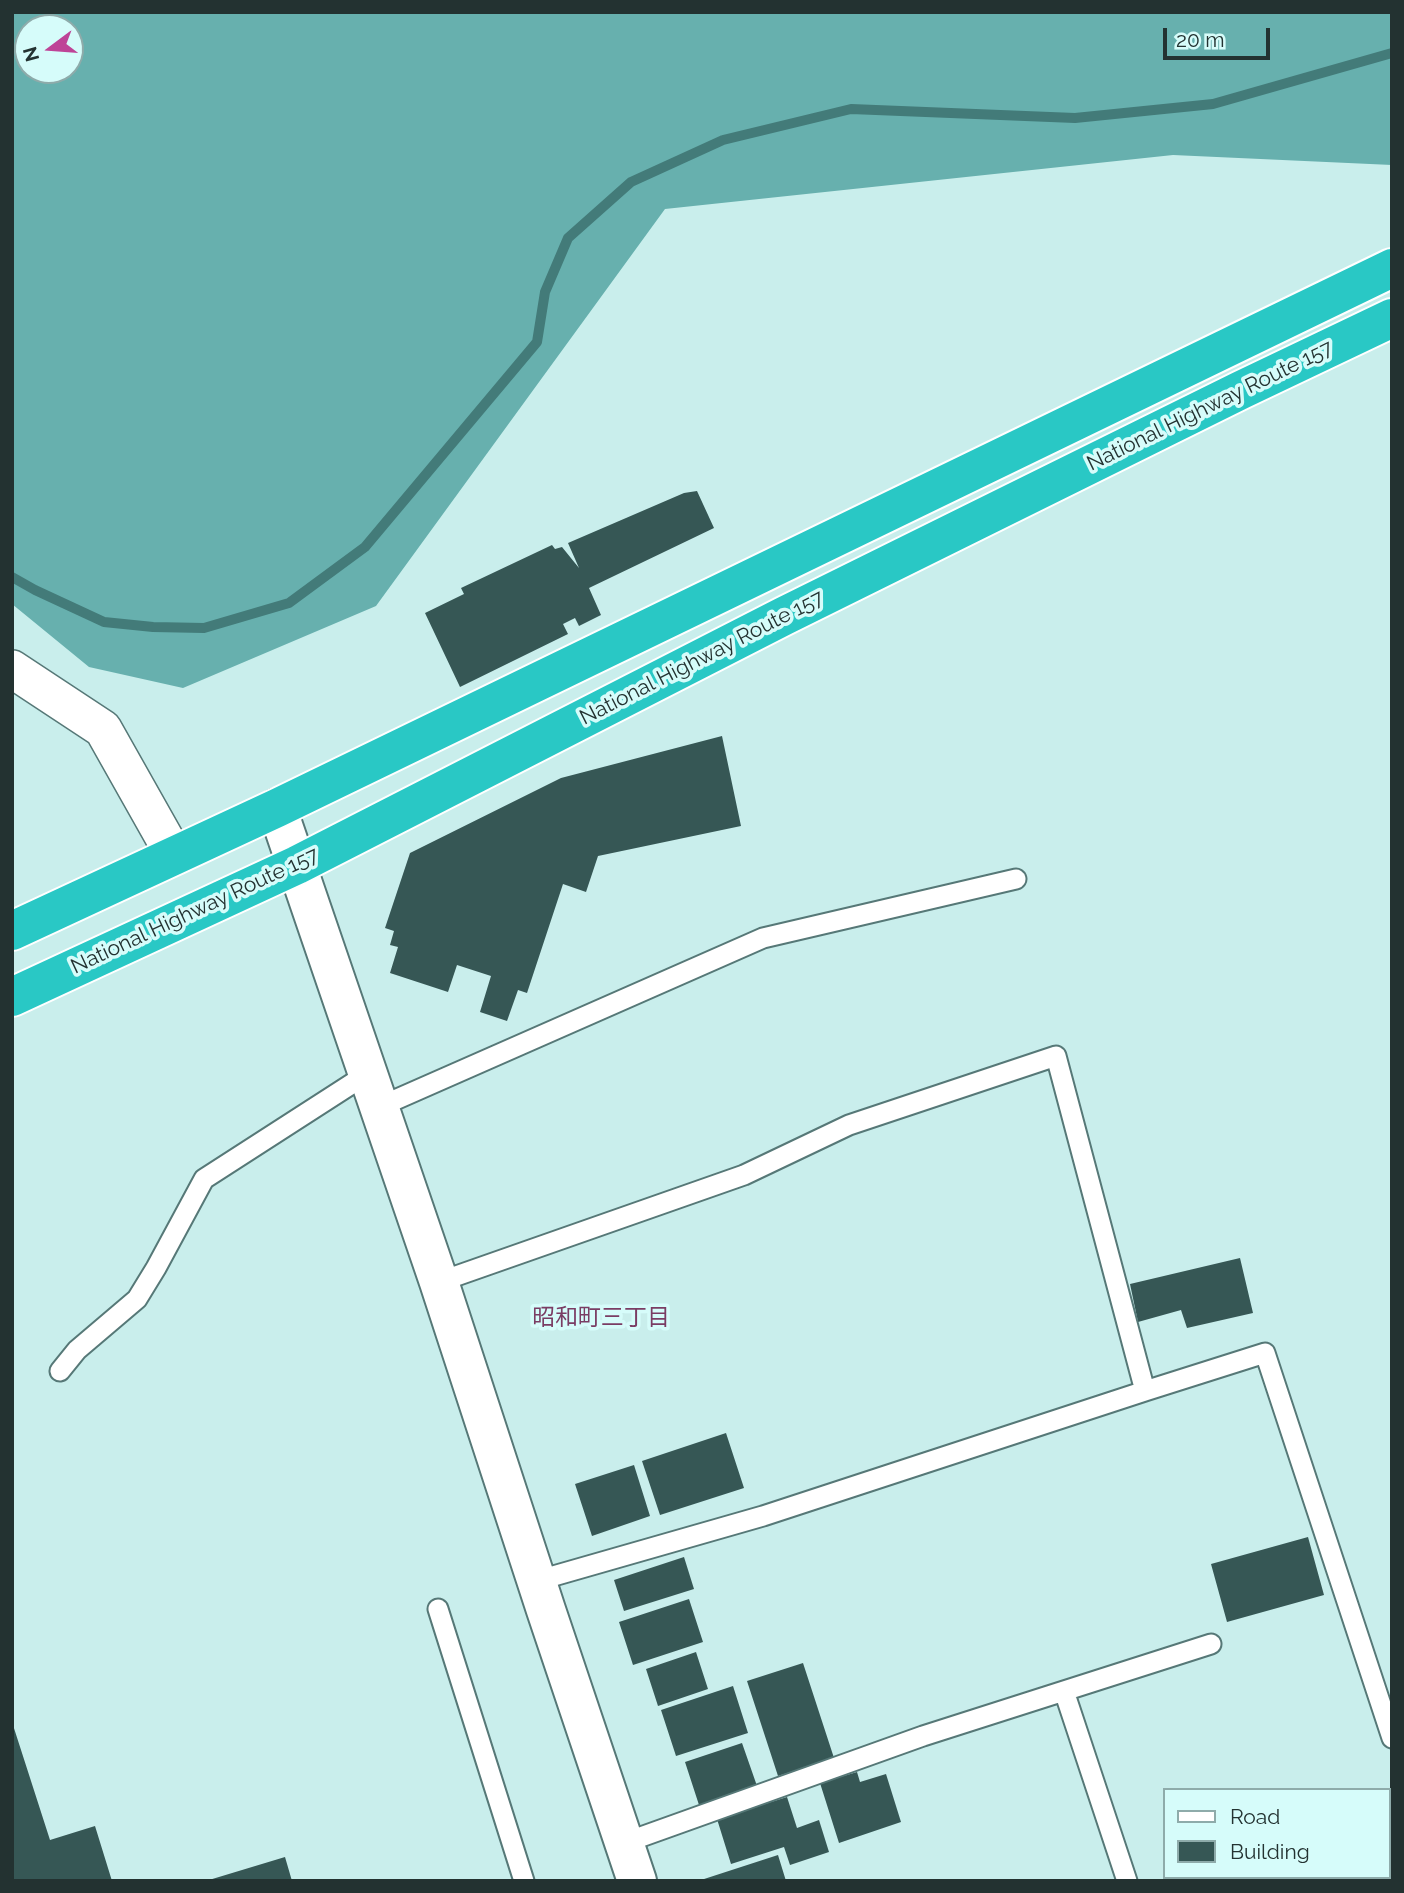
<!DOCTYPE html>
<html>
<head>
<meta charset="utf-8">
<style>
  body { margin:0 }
  #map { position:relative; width:1404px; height:1893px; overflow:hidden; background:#c9eeec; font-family:Raleway,sans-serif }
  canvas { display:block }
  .frame { position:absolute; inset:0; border:14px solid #233231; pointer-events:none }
  .legend { position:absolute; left:1163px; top:1788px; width:228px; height:91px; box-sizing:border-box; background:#d6fcfa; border:2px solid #8eabaa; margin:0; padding:9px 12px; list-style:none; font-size:21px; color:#233231 }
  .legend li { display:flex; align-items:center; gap:14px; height:35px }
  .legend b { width:35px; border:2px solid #8eabaa }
  .north { position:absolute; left:14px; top:14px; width:70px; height:70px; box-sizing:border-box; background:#d6fcfa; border:2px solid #8eabaa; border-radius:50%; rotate:254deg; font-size:19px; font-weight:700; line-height:28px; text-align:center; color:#233231 }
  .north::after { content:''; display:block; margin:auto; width:24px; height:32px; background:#be4497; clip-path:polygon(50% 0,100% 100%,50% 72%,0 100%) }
  .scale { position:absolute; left:1163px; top:28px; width:107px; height:32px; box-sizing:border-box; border:4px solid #233231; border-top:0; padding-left:9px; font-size:21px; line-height:24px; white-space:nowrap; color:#233231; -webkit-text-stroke:5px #d6fcfa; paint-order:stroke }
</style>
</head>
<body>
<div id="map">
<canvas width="1404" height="1893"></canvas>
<div class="frame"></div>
<ul class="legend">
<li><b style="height:9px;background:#fff"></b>Road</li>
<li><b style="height:19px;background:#365755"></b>Building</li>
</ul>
<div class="north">N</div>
<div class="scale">20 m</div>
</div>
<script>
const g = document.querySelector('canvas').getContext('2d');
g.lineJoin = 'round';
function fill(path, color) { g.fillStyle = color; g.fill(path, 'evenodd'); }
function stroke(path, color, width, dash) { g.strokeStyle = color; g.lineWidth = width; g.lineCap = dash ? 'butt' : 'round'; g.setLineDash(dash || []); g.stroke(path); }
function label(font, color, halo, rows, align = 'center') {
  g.font = font + ' Raleway,"Noto Sans JP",sans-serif'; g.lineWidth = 7; g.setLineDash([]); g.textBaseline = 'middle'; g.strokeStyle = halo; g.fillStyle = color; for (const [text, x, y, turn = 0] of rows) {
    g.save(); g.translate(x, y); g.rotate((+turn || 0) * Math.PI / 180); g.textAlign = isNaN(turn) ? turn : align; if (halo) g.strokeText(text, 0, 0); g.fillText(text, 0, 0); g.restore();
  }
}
const forest = new Path2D(`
  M12,12H1392V165L1173,155L665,209L376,606L183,688L89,667L12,604ZM28,28H70V70H28Z`);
const stream = new Path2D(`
  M12,577L35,590L104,622L153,627L204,628L289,603L365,547L537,342L545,292L568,238L631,182L723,140L851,109L1075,118L1213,104L1392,53`);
const building = new Path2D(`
  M697,491L714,528L589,588L601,615L579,626L575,618L563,624L568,634L460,687L425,613L464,594L461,588L552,545L555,549L562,547L579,568L568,543L684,493Z
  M722,736L741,826L598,856L586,892L563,884L527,993L518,990L507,1021L480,1012L491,976L457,965L448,992L390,973L398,947L390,945L394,931L385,928L410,853L561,778Z
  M1240,1258L1253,1313L1187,1328L1181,1310L1138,1322L1130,1284Z
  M726,1433L744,1488L660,1515L642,1461Z
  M634,1465L650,1516L592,1536L575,1484Z
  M1308,1537L1324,1595L1227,1622L1211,1564Z
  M684,1557L694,1589L624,1611L614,1580Z
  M689,1599L703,1642L633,1665L619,1622Z
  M696,1652L708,1689L658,1706L646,1669Z
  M803,1663L834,1758L778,1776L747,1681Z
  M733,1686L748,1733L676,1756L661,1710Z
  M12,1722L50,1840L95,1826L112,1881H12Z
  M742,1743L757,1786L699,1805L685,1762Z
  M857,1772L860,1782L886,1774L901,1822L839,1843L820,1783Z
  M787,1797L797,1828L819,1820L829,1852L790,1865L784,1847L731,1864L717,1819Z
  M778,1855L786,1881H701V1880Z
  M285,1857L292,1881H209V1880Z`);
const lane = new Path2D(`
  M379,1107L763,938L1016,879
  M439,1282L744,1175L849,1125L1056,1056L1145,1391L763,1516L536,1581
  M60,1371L77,1350L137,1299L156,1268L204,1179L367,1074
  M1145,1391L1265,1353L1392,1738
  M438,1609L524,1881
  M1064,1691L1127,1881
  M624,1843L923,1736L1211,1644`);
const street = new Path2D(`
  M12,669L103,729L174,855`);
const secondary = new Path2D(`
  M277,808L439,1282L546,1610L637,1881`);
const highway = new Path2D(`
  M12,931L277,808L1392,268
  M12,997L297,865L784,616L1241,390L1392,318`);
const streetNames = [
  ["National Highway Route 157",1210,406,-26],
  ["National Highway Route 157",702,658,-27],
  ["National Highway Route 157",195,911,-25]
];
const neighbourhoodNames = [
  ["昭和町三丁目",601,1318]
];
fill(forest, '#67b0ae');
stroke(stream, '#437b79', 10);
fill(building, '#365755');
stroke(lane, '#567877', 23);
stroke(street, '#567877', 40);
stroke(secondary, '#567877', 42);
stroke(highway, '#fff', 42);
stroke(lane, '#fff', 19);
stroke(street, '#fff', 37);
stroke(secondary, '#fff', 38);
stroke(highway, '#29c8c5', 38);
label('21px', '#233231', '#d6fcfa', streetNames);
label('23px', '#7a3d64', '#d6fcfa', neighbourhoodNames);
</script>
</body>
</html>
